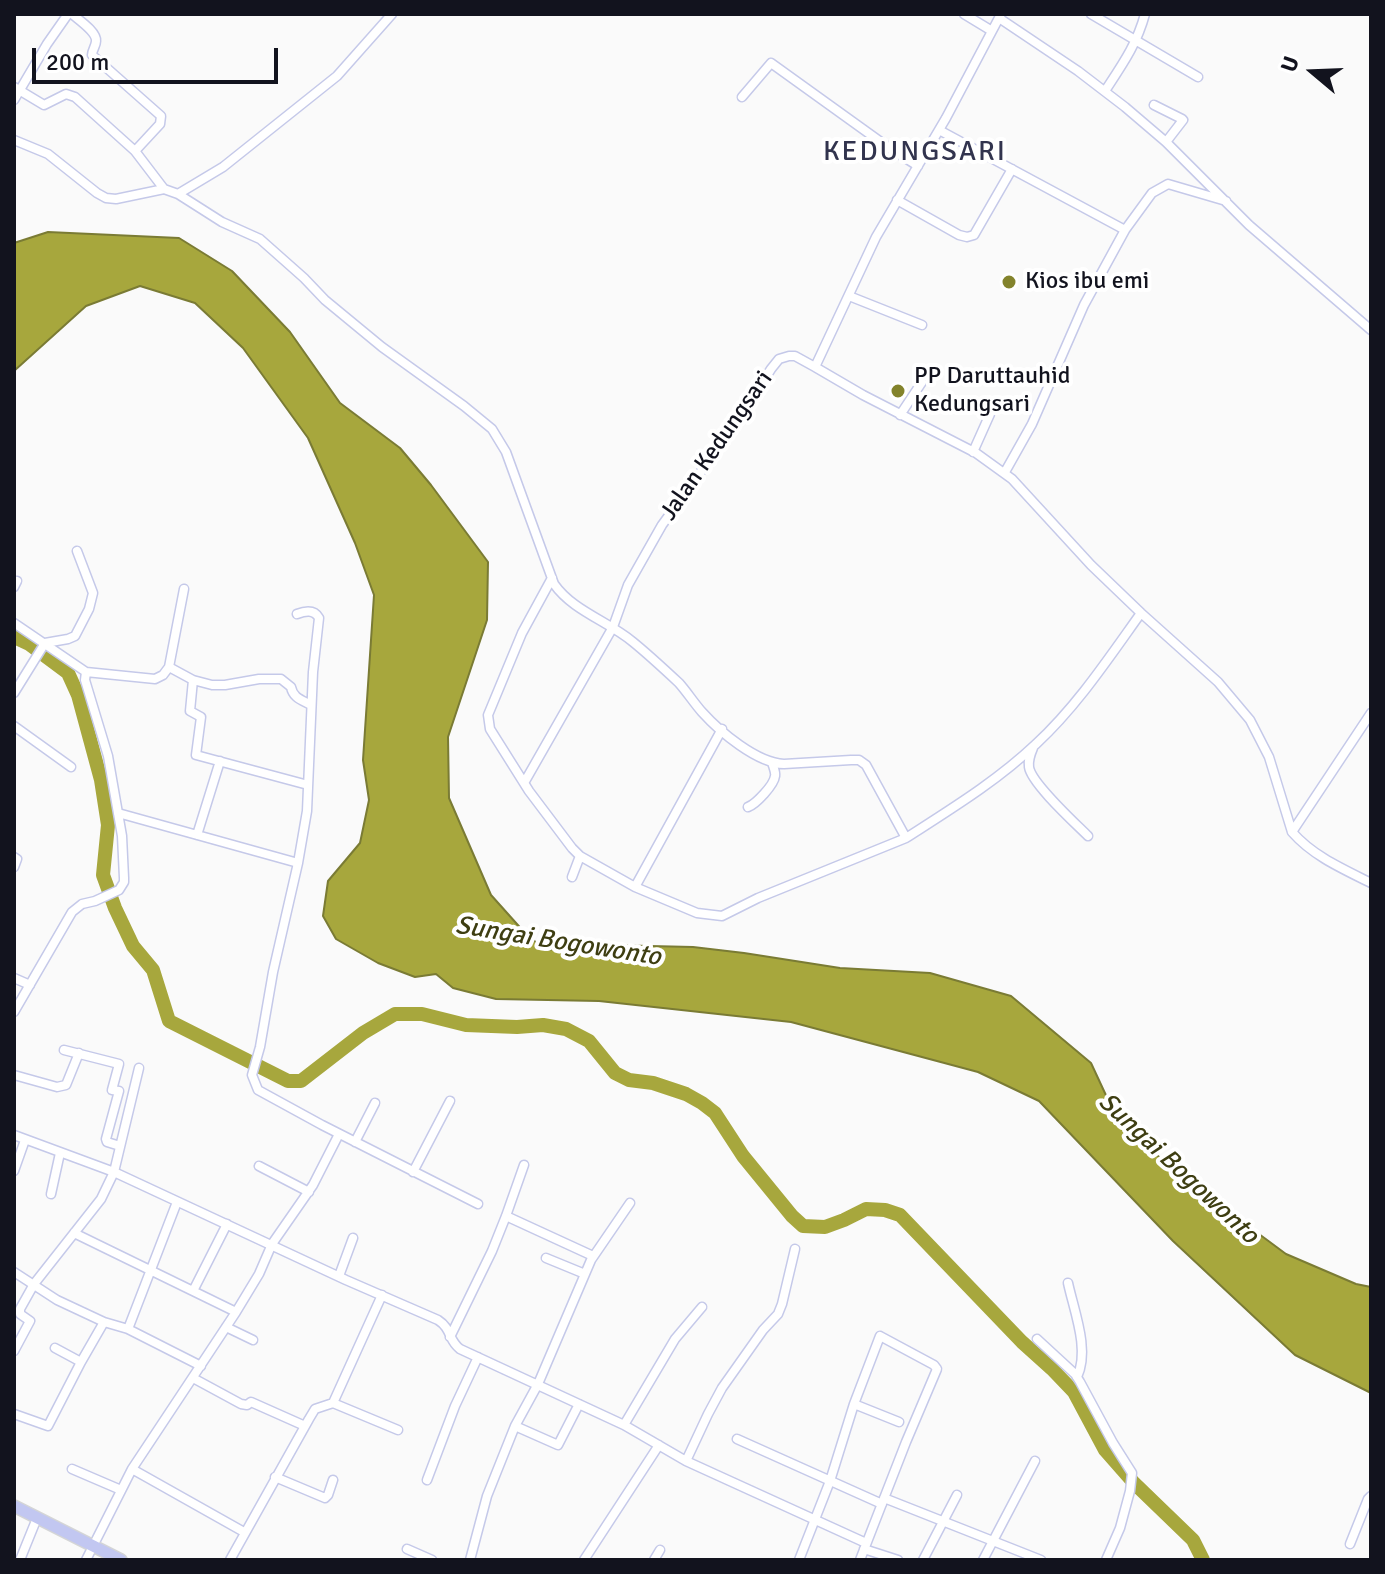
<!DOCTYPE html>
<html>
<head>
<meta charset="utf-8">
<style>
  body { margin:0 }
  #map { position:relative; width:1385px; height:1574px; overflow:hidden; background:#fafafa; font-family:Signika,sans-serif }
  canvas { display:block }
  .frame { position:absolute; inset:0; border:16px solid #12131e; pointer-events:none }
  .north { position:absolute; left:1273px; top:32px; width:80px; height:80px; -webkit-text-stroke:6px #fff; paint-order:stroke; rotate:289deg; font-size:22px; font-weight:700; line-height:32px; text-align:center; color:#12131e }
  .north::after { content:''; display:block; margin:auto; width:28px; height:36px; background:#12131e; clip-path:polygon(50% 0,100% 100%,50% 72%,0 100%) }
  .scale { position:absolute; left:32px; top:48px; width:246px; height:36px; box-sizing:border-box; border:4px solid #12131e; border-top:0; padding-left:10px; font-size:24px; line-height:28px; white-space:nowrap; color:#12131e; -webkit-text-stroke:6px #fff; paint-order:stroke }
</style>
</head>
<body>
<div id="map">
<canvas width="1385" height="1574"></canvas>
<div class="frame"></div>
<div class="north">U</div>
<div class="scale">200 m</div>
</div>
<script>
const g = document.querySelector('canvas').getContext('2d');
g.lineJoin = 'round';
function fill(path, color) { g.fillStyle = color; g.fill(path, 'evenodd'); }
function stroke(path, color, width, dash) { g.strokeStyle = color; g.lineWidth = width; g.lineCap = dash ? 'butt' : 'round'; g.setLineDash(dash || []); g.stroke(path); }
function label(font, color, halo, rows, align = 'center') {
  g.font = font + ' Signika,sans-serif'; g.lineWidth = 8; g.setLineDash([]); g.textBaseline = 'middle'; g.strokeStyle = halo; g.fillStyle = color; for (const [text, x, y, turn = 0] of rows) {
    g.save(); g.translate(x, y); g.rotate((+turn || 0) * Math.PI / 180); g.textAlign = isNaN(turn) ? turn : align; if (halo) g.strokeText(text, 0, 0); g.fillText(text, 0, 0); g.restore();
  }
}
const water = new Path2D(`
  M48,232L179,238L232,271L290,332L340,403L400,448L431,485L488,562L487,620L448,737L449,798L491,895L525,933L545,950L607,945L693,947L744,953L840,968L930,973L1011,996L1091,1063L1117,1119L1178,1174L1286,1254L1356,1284L1371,1287V1393L1295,1355L1173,1241L1039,1101L978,1072L791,1022L599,1001L496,999L453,988L436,974L415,977L378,963L336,939L323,916L328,881L360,843L369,800L363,760L374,595L355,543L308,438L243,348L195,303L140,286L86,306L14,371V243Z`);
const river = new Path2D(`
  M14,637L29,644L68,673L78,695L101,780L108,825L103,875L115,908L133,946L153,970L169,1021L288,1081H301L363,1033L395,1014H422L466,1025L517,1027L543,1025L566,1029L589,1041L615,1073L629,1080L653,1083L686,1094L702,1103L715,1113L743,1156L792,1216L803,1226L825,1227L844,1220L866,1209L885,1210L900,1215L1022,1342L1052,1369L1074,1392L1105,1450L1134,1483L1193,1540L1203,1560`);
const minor = new Path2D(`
  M72,14C79,20 97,32 96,41C96,46 92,50 92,55L161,116L160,124L135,151
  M964,14L992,31
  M1091,14L1198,77
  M999,18L1078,71L1125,107L1166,142L1249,225L1371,330
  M14,87L44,105L66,94L75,97L135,151L164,189
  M1105,91C1122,65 1137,44 1145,14
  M742,97L771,63L885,145L918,166
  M14,100L47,44L68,14
  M1154,105L1182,119L1183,120L1166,142
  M939,130L1125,230
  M14,140L48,154L97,193L106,198L116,199L164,189L178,194L222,222L260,239L304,278L325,300L382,347L464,406L492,429L506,452L554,584C573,611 608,621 633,642C649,655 664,669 679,683C687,692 694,703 702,712C720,732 757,763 784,764L851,760H859L866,765L906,838C951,809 997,781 1036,744C1077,706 1108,659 1141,613
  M178,194L223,167L337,76L392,14
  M897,200L959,235L967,237L974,235L1012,169
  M849,296L922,325
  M815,367L863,395L976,453L1012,479L1091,565L1141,613L1218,682L1250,720L1269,757L1292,832C1313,856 1343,869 1371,883
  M900,415L922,382
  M973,452L990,414
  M1005,472L1032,424L1084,305L1125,230L1152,193L1168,184L1226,201
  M552,578L522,633L488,715L490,729L529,791L572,848L580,856L635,887L697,913L722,916L758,898L906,838
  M14,587L17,581
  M297,614C305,611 314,609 319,618L313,672L307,811L298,863L273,972L260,1047L252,1075L258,1090L322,1125L478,1204
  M14,623L86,672L155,679L163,675L169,667L184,589
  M169,667L193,680L190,711L201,717L196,755L308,785
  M193,680L212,685H225L259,679H281L291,687C293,698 302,700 311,705
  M14,693L45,643L68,639L75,636L89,609L93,593L77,551
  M14,726L71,767
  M1033,748C1030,755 1028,760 1029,767C1031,783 1075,823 1088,836
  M524,783L613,627L628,585L662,525L742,415L771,369L779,359L789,356H795L815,367L876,237L946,118L1001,14
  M748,807C756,804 774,785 775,776C776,774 773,765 772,763
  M118,813L298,863
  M1292,832L1371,713
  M197,835L220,761
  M14,857L17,859L14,867
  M572,877L580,856
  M635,887L722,729
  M14,978L30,985
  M14,1012L72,912L82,904L95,901L119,890L124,882V878L122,836L108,756L85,680L86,672
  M64,1050L119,1064L112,1090L119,1091L106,1139L107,1142L120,1146
  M14,1075L57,1087L66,1085L79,1053
  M14,1135L114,1172L346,1280L438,1320C452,1329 448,1340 460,1349L624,1425L686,1461L866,1543
  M355,1142L375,1103
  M259,1166L309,1192
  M14,1171L25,1140
  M413,1172L450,1101
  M51,1194L60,1153
  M506,1216L593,1256
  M74,1233L236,1312
  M546,1258L585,1274
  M14,1272L57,1300L104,1322
  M339,1276L353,1238
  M1068,1283C1074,1311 1090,1350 1077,1377
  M193,1291L227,1224
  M226,1327L253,1340
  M128,1329L201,1366
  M450,1337L492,1251L506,1216L524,1165
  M1037,1339L1075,1374L1080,1382L1113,1443L1132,1473L1130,1491L1120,1528L1106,1560
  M55,1348L81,1362
  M14,1351L30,1321L20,1314V1309L34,1284L101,1199L114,1172L139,1068
  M193,1378L241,1404L247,1405L251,1402L305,1426
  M333,1403L398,1430
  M854,1404L899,1422
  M14,1414L48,1426L81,1362L104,1322L128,1329L177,1202
  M624,1425L675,1339L702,1307
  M515,1426L558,1445L579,1404
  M737,1439L882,1504
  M686,1461L708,1414L722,1388L763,1330L778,1314L782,1304L795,1249
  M72,1469L121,1490
  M132,1469L244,1532
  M275,1477L325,1498L328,1495L333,1480
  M427,1480L455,1406L478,1357
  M884,1498L1041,1560
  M1350,1544L1368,1499L1371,1496
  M407,1549L432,1560
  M864,1549L898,1560
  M20,1560L37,1518
  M86,1560L132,1469L236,1312L259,1274L272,1244L313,1185L339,1134
  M230,1560L309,1419L315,1409L333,1403L382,1295
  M470,1560L487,1496L515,1426L538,1384L591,1260L630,1203
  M584,1560L659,1445
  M654,1560L660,1550
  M799,1560L830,1481L854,1404L880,1336L934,1365L937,1369L906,1442L860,1560
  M923,1560L957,1495
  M983,1560L1035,1461`);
const major = new Path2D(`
  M14,1506L121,1560`);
const markers = [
  [1009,282,8,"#83832c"],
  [898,391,8,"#83832c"]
];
const poiNames = [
  ["Kios ibu emi",1025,282],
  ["PP Daruttauhid",914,377],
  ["Kedungsari",914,405]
];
const streetNames = [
  ["Jalan Kedungsari",717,446,-55]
];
const waterNames = [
  ["Sungai Bogowonto",558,942,9],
  ["Sungai Bogowonto",1178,1169,43]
];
const quarterNames = [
  ["KEDUNGSARI",915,153]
];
fill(water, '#a7a73d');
stroke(water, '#7a7b34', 2);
stroke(river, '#a7a73d', 14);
stroke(minor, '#c5c9e9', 11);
stroke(major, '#d4d5d6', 14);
stroke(minor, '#fff', 8);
stroke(major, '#c2c7f1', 11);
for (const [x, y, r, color] of markers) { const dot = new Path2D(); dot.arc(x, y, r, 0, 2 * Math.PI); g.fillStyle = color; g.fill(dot); stroke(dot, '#fff', 3); }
label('24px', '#12131e', '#fff', poiNames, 'left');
label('24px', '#12131e', '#fff', streetNames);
label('italic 26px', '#3e3e12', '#fff', waterNames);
g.letterSpacing = '2px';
label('28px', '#32344e', '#fff', quarterNames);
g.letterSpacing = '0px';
</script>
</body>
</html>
